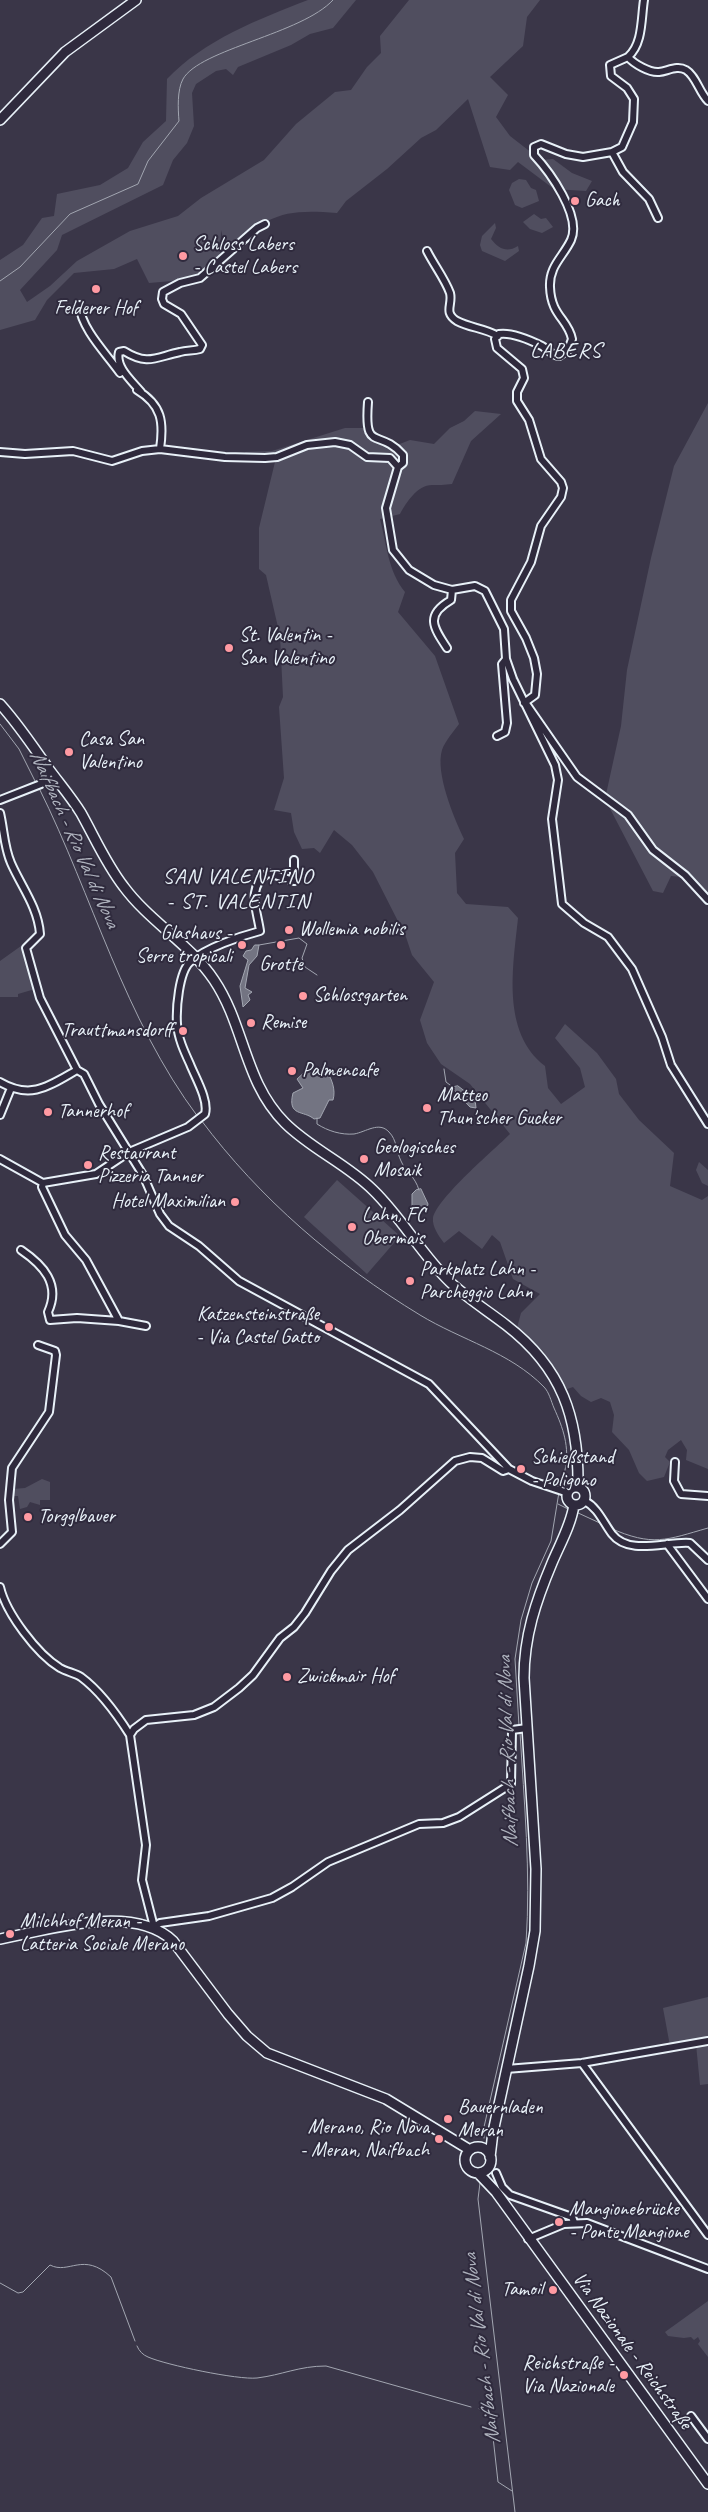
<!DOCTYPE html>
<html>
<head>
<meta charset="utf-8">
<style>
  body { margin:0 }
  canvas { display:block; background:#3a3648 }
</style>
</head>
<body>
<canvas width="708" height="2512"></canvas>
<script>
const g = document.querySelector('canvas').getContext('2d');
g.lineJoin = 'round';
function fill(path, color) { g.fillStyle = color; g.fill(path, 'evenodd'); }
function stroke(path, color, width, dash) { g.strokeStyle = color; g.lineWidth = width; g.lineCap = dash ? 'butt' : 'round'; g.setLineDash(dash || []); g.stroke(path); }
function label(font, color, halo, rows, align = 'center') {
  g.font = font + ' Caveat,sans-serif'; g.lineWidth = 4; g.setLineDash([]); g.textBaseline = 'middle'; g.strokeStyle = halo; g.fillStyle = color; for (const [text, x, y, turn = 0] of rows) {
    g.save(); g.translate(x, y); g.rotate((+turn || 0) * Math.PI / 180); g.textAlign = isNaN(turn) ? turn : align; if (halo) g.strokeText(text, 0, 0); g.fillText(text, 0, 0); g.restore();
  }
}
const green = new Path2D(`
  M308,0H356L333,28L310,34L291,45L238,67L233,75L226,69L216,71L196,84L192,93L194,126L187,143L173,160L163,185L62,235L57,250L20,290L27,302L50,286L77,261L130,231L178,216L201,198L264,160L296,124L335,92L351,90L367,67L381,53L380,36L409,0H540L527,17L523,46L490,77L508,95L496,117L510,136L541,160L553,159L572,173L592,181L586,191L554,189L518,162L510,170L490,167L468,99L436,130L421,138L387,169L346,201L337,213C279,208 269,217 226,250L221,230L220,264L195,279L149,283L137,259L114,269L74,273L47,300L35,320L0,330V260L23,245L42,218L54,216L57,194L100,185L128,168L143,142L166,121L167,79C204,40 259,19 308,0Z
  M519,179L526,180L531,188L536,190L539,201L522,208L515,205L509,190L512,183Z
  M534,214L541,219L546,218L553,227L542,233L530,229L523,222Z
  M495,223L496,228L491,239C499,249 507,253 518,246L519,251L505,261L482,251L480,245L482,236Z
  M708,403V896L693,878L671,876L663,893L653,891L605,799L621,726L627,670L651,558L674,466Z
  M475,411L501,414L471,441L452,484C444,485 439,485 432,485C417,485 406,503 400,514L380,519C387,546 388,571 405,592L398,612L435,656L459,724C454,731 445,741 442,750C435,773 454,818 464,839L455,853L457,893L466,904L508,907L518,918C513,967 501,1032 545,1066L548,1088L561,1104L585,1087L580,1068L555,1038L565,1024L597,1053L616,1079L619,1094L639,1120L674,1153L670,1186L702,1200L708,1196V1469L686,1460L687,1450L681,1440L668,1450L665,1457L670,1462L664,1477L647,1481L639,1473L629,1450L612,1432L614,1415L610,1402L601,1398L591,1402L581,1396L573,1387L567,1389L543,1351L517,1328L521,1313L540,1294L513,1279L500,1242L492,1235L482,1249L459,1231L444,1243C439,1236 432,1227 433,1218C437,1198 494,1150 510,1134L470,1084L441,1064L427,1043L420,1020L434,982L412,955L406,937L373,872L352,845L334,830L320,853L314,848L302,849L294,832L291,813L274,810L284,778L279,707L283,697L280,636L266,575L259,569V528L275,462L249,461L245,452L272,451L345,428H363L374,442L392,447L410,440L434,444L450,428L464,421Z
  M21,946L34,980L35,989L18,994V997H0V961Z
  M699,1162L708,1170V1186L702,1183L696,1170Z
  M337,1180L400,1236L367,1274L304,1217Z
  M42,1479L50,1482V1500H40V1505L30,1502L27,1507L20,1509L18,1496H10L13,1489L25,1488Z
  M708,1997V2084L700,2085L696,2044L670,2046L663,2008Z
  M708,2301V2357L698,2344L700,2341L698,2337L694,2340L691,2337L684,2338L668,2336L665,2332Z`);
const water = new Path2D(`
  M255,945H259L257,956L249,965L245,988L252,992L248,995L250,1000L243,1007L240,986L248,960L243,956L246,951L251,950Z
  M325,1069C332,1078 336,1090 333,1100H329L320,1118L314,1119C304,1110 287,1117 293,1093L303,1088L297,1079L307,1070Z
  M458,1086L475,1099L476,1108L470,1107L454,1090V1087Z
  M421,1189L428,1204L427,1208L422,1211L412,1206V1194L416,1190Z`);
const stream = new Path2D(`
  M0,281L20,267L70,214L138,184L148,161L179,121C178,109 177,90 183,79C200,49 302,34 333,0
  M0,724L19,749L36,783
  M39,788C93,897 124,1018 198,1117
  M259,945L299,938L307,944L302,958L305,967L317,975
  M444,1069L446,1082L454,1088
  M317,1118V1124C328,1131 341,1135 354,1134C366,1132 379,1121 389,1132C397,1140 396,1151 401,1161C405,1171 415,1176 419,1190
  M201,1120C260,1199 336,1264 420,1315C461,1340 510,1352 544,1387C549,1392 551,1401 554,1408C563,1428 570,1447 565,1470C563,1476 560,1482 560,1488
  M558,1504L570,1510
  M576,1512L602,1524
  M610,1528C653,1547 666,1540 708,1528
  M519,1726L515,1659L521,1620L532,1583L551,1541L559,1492
  M484,2138V2127L526,1943C531,1873 524,1802 520,1732
  M480,2183L478,2199L515,2512
  M0,2283L18,2293L23,2292L50,2265C69,2275 83,2251 111,2277L135,2341
  M137,2346C139,2351 143,2355 148,2357C166,2365 238,2380 257,2378C282,2375 299,2366 326,2366L471,2407
  M479,2409L491,2419L498,2482L512,2491`);
const street = new Path2D(`
  M628,57C643,44 641,19 644,0
  M612,152L623,172L649,199L658,218
  M427,251C434,265 445,279 450,293C453,305 443,312 457,321C470,328 485,328 498,336
  M79,305C82,330 106,353 120,373
  M137,390C162,405 164,422 160,449
  M141,392C132,381 115,367 119,352L124,351C148,366 156,357 180,352C187,350 193,351 200,349L202,345L181,314L164,304L162,299L163,292L180,283L200,278L257,228L265,224
  M368,402C364,454 378,427 403,455V463L398,467
  M0,452L25,454L73,451L112,461L142,451L160,449L225,457L265,458L277,457L307,445L335,442L350,445L367,457L390,458L398,467L386,508L393,550L409,570L434,585L452,590L475,586L485,591L504,629L506,659L513,679L555,765L558,780L552,819L562,904L584,923L608,937L632,969L662,1037L671,1065L708,1124
  M447,648C433,627 425,615 451,600L452,590
  M524,703L535,695L537,674L534,658L526,638L511,611V600L531,562L541,526L561,497L563,488L561,482L541,459L529,420L517,401V392L524,378L522,369L497,348L495,339L499,334C512,332 530,340 542,346C548,350 552,355 559,356L568,350L572,339C568,319 551,316 550,287C549,266 563,257 571,240C582,216 549,171 534,155V147L541,144L566,154L583,157L612,152L622,147L633,122L634,99L627,88L611,76L610,65L628,57C634,64 650,73 659,72C668,71 677,65 686,70C696,76 699,92 708,101
  M527,705L577,777L628,815L653,850L685,875L708,900
  M497,736L505,732L507,723L502,664L506,659
  M0,800L41,784L54,775
  M0,813C4,830 4,847 11,863C21,886 38,907 40,934L26,948L40,998L77,1070L84,1074L99,1104L143,1175L160,1214L169,1226L199,1246L239,1281L429,1384L509,1469L532,1481L568,1493
  M0,1082C31,1100 49,1086 77,1070
  M0,1115L11,1088
  M0,1159L43,1183L96,1174L129,1152L188,1127L205,1114C209,1100 195,1077 190,1064C184,1051 178,1038 177,1024C176,1008 179,972 190,962C205,948 241,936 260,931C257,909 246,888 268,873L294,881V860
  M43,1183L42,1187L65,1235L86,1260L119,1321L146,1326
  M21,1250C43,1265 61,1284 48,1312L50,1320L77,1318L119,1321
  M675,1462L674,1481L681,1494L708,1496
  M509,1469L503,1471L482,1458L470,1457L455,1461L400,1510L348,1550L331,1571L305,1613L294,1627L280,1638L253,1675L239,1688L214,1707L194,1715L146,1720L134,1729L130,1735L146,1845L142,1880L154,1927L160,1923L209,1916L272,1898L292,1887L328,1862L419,1824L443,1823L459,1817L511,1784L512,1730L527,1728
  M585,1501C598,1508 603,1522 612,1534C629,1556 666,1541 690,1543L708,1560
  M0,1544L12,1532L9,1500L12,1468L49,1412L56,1355L55,1351L38,1345
  M667,1544L708,1599
  M0,1587C6,1613 37,1654 60,1668C67,1672 75,1673 81,1677C100,1691 118,1716 130,1735
  M582,2063L708,2235
  M506,2069L582,2063L708,2041
  M496,2173L502,2187L510,2195L572,2217L574,2222
  M528,2239L564,2224L587,2223L708,2269
  M691,2416L708,2439`);
const secondary = new Path2D(`
  M0,120L65,52L136,0
  M0,704C18,724 33,746 48,768C59,783 71,797 81,813C95,838 106,864 124,887C150,922 190,944 214,980C245,1026 244,1082 285,1123C311,1149 347,1164 373,1190C402,1218 421,1254 450,1282C467,1298 488,1311 506,1325C562,1368 579,1418 578,1487
  M567 1496a9 9 0 1 1 18 0a9 9 0 1 1-18 0Z
  M0,1939C49,1930 133,1903 173,1941L228,2014L247,2036L267,2053L386,2099L470,2150
  M465 2160a13 13 0 1 1 26 0a13 13 0 1 1-26 0Z
  M490,2157L493,2132L529,1966L535,1931L536,1869L524,1678C524,1636 536,1601 552,1563C560,1544 571,1525 574,1505
  M478,2173L496,2192L708,2484`);
const markers = [
  [575,201,5,"#ff9aa2"],
  [183,256,5,"#ff9aa2"],
  [96,289,5,"#ff9aa2"],
  [229,648,5,"#ff9aa2"],
  [69,752,5,"#ff9aa2"],
  [289,930,5,"#ff9aa2"],
  [242,945,5,"#ff9aa2"],
  [281,945,5,"#ff9aa2"],
  [303,996,5,"#ff9aa2"],
  [251,1023,5,"#ff9aa2"],
  [183,1031,5,"#ff9aa2"],
  [292,1071,5,"#ff9aa2"],
  [427,1108,5,"#ff9aa2"],
  [48,1112,5,"#ff9aa2"],
  [364,1159,5,"#ff9aa2"],
  [88,1165,5,"#ff9aa2"],
  [235,1202,5,"#ff9aa2"],
  [352,1227,5,"#ff9aa2"],
  [410,1281,5,"#ff9aa2"],
  [329,1327,5,"#ff9aa2"],
  [521,1469,5,"#ff9aa2"],
  [28,1517,5,"#ff9aa2"],
  [287,1677,5,"#ff9aa2"],
  [10,1934,5,"#ff9aa2"],
  [448,2119,5,"#ff9aa2"],
  [439,2139,5,"#ff9aa2"],
  [559,2222,5,"#ff9aa2"],
  [553,2290,5,"#ff9aa2"],
  [624,2375,5,"#ff9aa2"]
];
const poiNames = [
  ["Gach",585,201],
  ["Schloss Labers",193,245],
  ["- Castel Labers",193,268],
  ["Felderer Hof",96,309,"center"],
  ["St. Valentin -",239,636],
  ["San Valentino",239,659],
  ["Casa San",79,740],
  ["Valentino",79,763],
  ["Wollemia nobilis",299,930],
  ["Glashaus -",232,934,"right"],
  ["Serre tropicali",232,957,"right"],
  ["Grotte",281,965,"center"],
  ["Schlossgarten",313,996],
  ["Remise",261,1023],
  ["Trauttmansdorff",173,1031,"right"],
  ["Palmencafe",302,1071],
  ["Matteo",437,1096],
  ["Thun'scher Gucker",437,1119],
  ["Tannerhof",58,1112],
  ["Geologisches",374,1148],
  ["Mosaik",374,1171],
  ["Restaurant",98,1154],
  ["Pizzeria Tanner",98,1177],
  ["Hotel Maximilian",225,1202,"right"],
  ["Lahn, FC",362,1216],
  ["Obermais",362,1239],
  ["Parkplatz Lahn -",420,1270],
  ["Parcheggio Lahn",420,1293],
  ["Katzensteinstraße",319,1315,"right"],
  ["- Via Castel Gatto",319,1338,"right"],
  ["Schießstand",531,1458],
  ["- Poligono",531,1481],
  ["Torgglbauer",38,1517],
  ["Zwickmair Hof",297,1677],
  ["Milchhof Meran -",20,1922],
  ["Latteria Sociale Merano",20,1945],
  ["Bauernladen",458,2108],
  ["Meran",458,2131],
  ["Merano, Rio Nova",429,2128,"right"],
  ["- Meran, Naifbach",429,2151,"right"],
  ["Mangionebrücke",569,2210],
  ["- Ponte Mangione",569,2233],
  ["Tamoil",543,2290,"right"],
  ["Reichstraße -",614,2364,"right"],
  ["Via Nazionale",614,2387,"right"]
];
const streetNames = [
  ["Via Nazionale - Reichstraße",632,2351,54]
];
const waterNames = [
  ["Naifbach - Rio Val di Nova",74,839,66],
  ["Naifbach - Rio Val di Nova",508,1752,-92],
  ["Naifbach - Rio Val di Nova",482,2349,-97]
];
const quarterNames = [
  ["LABERS",566,351],
  ["SAN VALENTINO",238,877],
  ["- ST. VALENTIN",238,902]
];
fill(green, '#504e5f');
fill(water, '#737482');
stroke(water, '#a2a6b1', 1);
stroke(stream, '#a2a6b1', 1);
stroke(street, '#e8f1f8', 10);
stroke(secondary, '#e8f1f8', 12);
stroke(street, '#2f2a3d', 6);
stroke(secondary, '#2f2a3d', 9);
for (const [x, y, r, color] of markers) { const dot = new Path2D(); dot.arc(x, y, r, 0, 2 * Math.PI); g.fillStyle = color; g.fill(dot); stroke(dot, '#2f2a3d', 2); }
label('20px', '#e8f1f8', '#2f2a3d', poiNames, 'left');
label('20px', '#e8f1f8', '#2f2a3d', streetNames);
label('italic 21px', '#aeb2bd', '#2f2a3d', waterNames);
g.letterSpacing = '1px';
label('22px', '#e8f1f8', '#2f2a3d', quarterNames);
g.letterSpacing = '0px';
</script>
</body>
</html>
